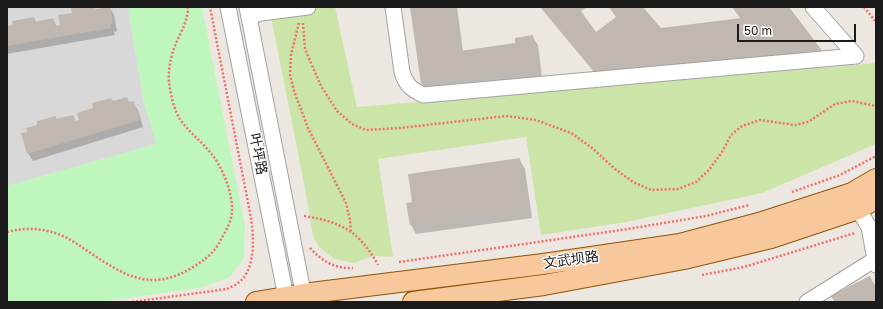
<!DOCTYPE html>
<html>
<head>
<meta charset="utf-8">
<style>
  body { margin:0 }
  #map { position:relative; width:883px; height:309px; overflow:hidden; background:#ece8e1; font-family:"Golos Text",sans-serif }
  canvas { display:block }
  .frame { position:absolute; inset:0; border:8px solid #1b1b1b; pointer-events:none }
  .scale { position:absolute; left:737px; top:24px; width:119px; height:18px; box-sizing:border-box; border:2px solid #1b1b1b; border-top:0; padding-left:5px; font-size:12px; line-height:14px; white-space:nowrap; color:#1b1b1b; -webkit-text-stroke:3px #fff; paint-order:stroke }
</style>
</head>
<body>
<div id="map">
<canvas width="883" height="309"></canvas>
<div class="frame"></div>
<div class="scale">50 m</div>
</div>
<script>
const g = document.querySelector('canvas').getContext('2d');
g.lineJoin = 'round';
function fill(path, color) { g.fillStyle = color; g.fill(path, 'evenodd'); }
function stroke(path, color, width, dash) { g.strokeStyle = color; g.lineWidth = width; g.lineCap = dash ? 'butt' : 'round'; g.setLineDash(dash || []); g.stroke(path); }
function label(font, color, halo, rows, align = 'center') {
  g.font = font + ' "Golos Text","Noto Sans SC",sans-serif'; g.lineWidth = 3; g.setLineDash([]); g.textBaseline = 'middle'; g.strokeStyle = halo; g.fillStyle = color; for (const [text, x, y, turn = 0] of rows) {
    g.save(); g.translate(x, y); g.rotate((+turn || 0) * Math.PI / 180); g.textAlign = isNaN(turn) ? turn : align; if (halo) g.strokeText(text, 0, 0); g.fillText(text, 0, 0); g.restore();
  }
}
const residential = new Path2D(`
  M7,7H128L144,102L157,144L7,186Z`);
const grass = new Path2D(`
  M269,7H335L357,107L876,63V144L762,193L626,222L541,235L526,137L378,159L393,257L373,256L354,263L334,259L319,247L313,236L307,199Z`);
const park = new Path2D(`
  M128,7H202L245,226L244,258L230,277L199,288L98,302H7V186L156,144L144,102Z`);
const shadow = new Path2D(`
  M85,7H94L96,10L110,8L114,15L117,31L114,32L115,35L7,54V27L34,18L36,22L53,19L57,27L61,26L74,14Z
  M411,7H457L463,51L517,44L532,36L538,45L542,77L427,93L422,84Z
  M540,7H587L580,12L596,34L617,18L609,7H642L660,29L741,19L732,7H787L780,61L604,84Z
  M133,102L138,110L143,127L33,161L28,153V132L55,117L57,120L73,116L76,122L113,103H129Z
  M519,159L525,169L532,218L416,234L411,225L408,204L413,203Z
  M870,277L876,288V302H835L831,296Z`);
const building = new Path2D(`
  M79,7H94L95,9L110,7L113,24H111V28L7,46V26L13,25L12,21L34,17L35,22L53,18L55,26L60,25L58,15L72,13L71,8Z
  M410,7H453L460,51L515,43V38L533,35L537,68L421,84Z
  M541,7H578L596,32L616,17L609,7H643L661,28L741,18L733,7H789L824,53L780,60L773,52L598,76Z
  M127,97L129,102L134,101L140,120L27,154L21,133L27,132L26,128L37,125V121L56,116V119L73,115L75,121L79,120L77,113L93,108L92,103L111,98L113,101Z
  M520,158L527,209L410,225L406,203L412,202L408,174Z
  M870,276L876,288V302H839L830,296Z`);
const path = new Path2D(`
  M864,7L876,22
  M299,23L291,55L290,75L294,91L308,128L346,203L350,220L351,232
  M303,23L305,49L321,86L337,111L352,124L366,130L400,128L506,116L536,120L571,133L592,148L615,169L633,182L651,190L678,189L696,182L709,170L722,152L731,135L742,126L760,120L795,125L808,122L835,104L852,101L876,106
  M792,192L840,175L876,156
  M304,216C342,222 359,231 378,265
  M7,232C26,227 44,228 63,236C72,240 80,246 89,252C122,274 149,292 188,270C200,263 210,257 218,245C223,235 231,224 232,212C233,193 222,165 209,151C201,141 190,133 182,122C174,112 171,96 169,82C168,69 171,54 177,41C182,30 188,20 188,7
  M310,248C322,261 335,269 353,268
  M399,262L628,229L706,216L749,205
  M702,275L744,267L855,233
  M132,302L227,289C230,287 235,286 238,283C256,270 254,237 251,218L210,7`);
const minor = new Path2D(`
  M228,7L287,302
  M247,7L305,302
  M393,7L402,72C406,85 411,89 423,95L856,56
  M813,7L856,56
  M249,17L261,13L308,7
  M858,209L869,227L876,265
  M807,302L874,260`);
const major = new Path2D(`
  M256,302L303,294L543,264L680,244L759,223L852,193L876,179
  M413,302L544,285L684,259L771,238L858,209L876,199`);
const streetNames = [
  ["叶坪路",258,154,79],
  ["文武坝路",571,260,-8]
];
fill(residential, '#d9d8d8');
fill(grass, '#cbe5a8');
fill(park, '#bef6be');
fill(shadow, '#0003');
fill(building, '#c1b7b1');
stroke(minor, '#a2a2a2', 17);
stroke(major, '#8c5407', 22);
stroke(path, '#f36e6b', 2.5, [2, 2]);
stroke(minor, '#fff', 15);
stroke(major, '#f7c89b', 20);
label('14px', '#1b1b1b', '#fff', streetNames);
</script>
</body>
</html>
